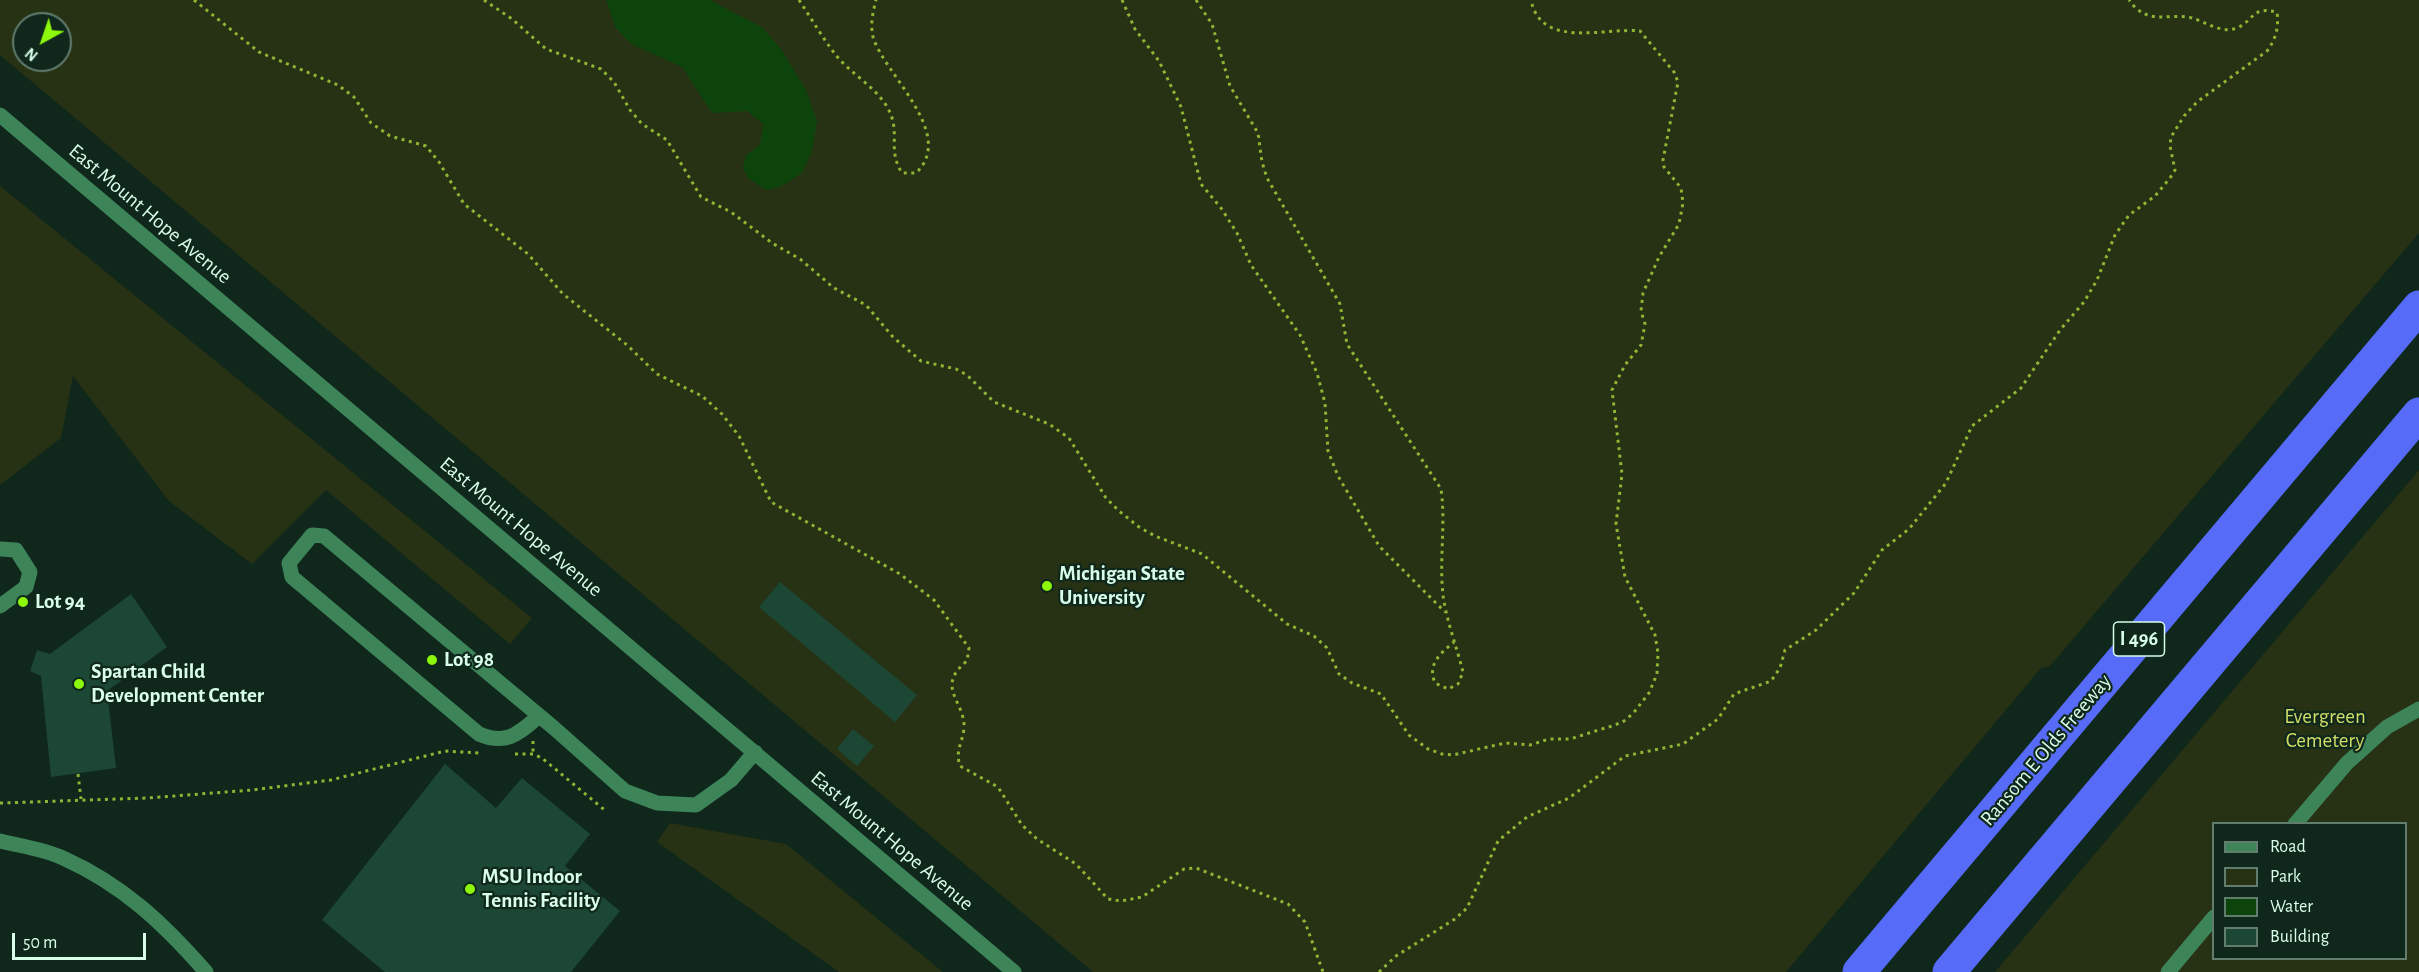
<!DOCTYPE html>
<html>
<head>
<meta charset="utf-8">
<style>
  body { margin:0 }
  #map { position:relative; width:2419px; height:972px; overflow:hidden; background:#10271c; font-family:"Alegreya Sans",sans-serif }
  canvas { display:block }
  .legend { position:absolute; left:2212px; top:822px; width:195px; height:138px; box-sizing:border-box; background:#10271c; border:2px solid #607d6e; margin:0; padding:8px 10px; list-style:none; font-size:18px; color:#d8fee9 }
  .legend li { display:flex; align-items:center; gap:12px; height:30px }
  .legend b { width:30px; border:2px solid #607d6e }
  .north { position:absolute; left:12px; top:12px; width:60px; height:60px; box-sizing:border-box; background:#10271c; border:2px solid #607d6e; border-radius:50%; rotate:220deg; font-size:16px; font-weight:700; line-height:24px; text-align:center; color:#d8fee9 }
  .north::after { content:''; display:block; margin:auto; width:21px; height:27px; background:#8cf70b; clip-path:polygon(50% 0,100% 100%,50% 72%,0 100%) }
  .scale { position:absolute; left:12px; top:933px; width:134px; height:27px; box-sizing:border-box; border:3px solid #d8fee9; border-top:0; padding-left:8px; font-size:18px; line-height:21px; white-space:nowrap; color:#d8fee9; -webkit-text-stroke:4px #10271c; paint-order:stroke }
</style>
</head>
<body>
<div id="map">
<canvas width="2419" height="972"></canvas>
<ul class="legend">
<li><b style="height:8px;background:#3d8459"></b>Road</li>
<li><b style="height:16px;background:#273114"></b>Park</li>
<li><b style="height:16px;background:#0d440c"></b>Water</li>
<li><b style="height:16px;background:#1d4735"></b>Building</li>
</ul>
<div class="north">N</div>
<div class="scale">50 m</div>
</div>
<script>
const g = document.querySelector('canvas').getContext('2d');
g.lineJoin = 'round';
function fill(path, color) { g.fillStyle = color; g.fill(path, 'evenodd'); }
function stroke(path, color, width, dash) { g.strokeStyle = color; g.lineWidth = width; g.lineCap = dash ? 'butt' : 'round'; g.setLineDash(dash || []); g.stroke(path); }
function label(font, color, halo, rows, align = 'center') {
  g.font = font + ' "Alegreya Sans",sans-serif'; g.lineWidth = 4.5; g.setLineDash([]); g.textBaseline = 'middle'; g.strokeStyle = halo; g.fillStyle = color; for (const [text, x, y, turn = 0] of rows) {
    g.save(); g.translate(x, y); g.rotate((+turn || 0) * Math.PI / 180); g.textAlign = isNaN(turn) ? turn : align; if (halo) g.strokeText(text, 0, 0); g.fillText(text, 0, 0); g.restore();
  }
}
const green = new Path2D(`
  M0,0H2419V233L2050,666L2041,668L1786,972H1093L0,55ZM24,24H60V60H24Z
  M0,186L532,618L510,644L326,490L252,564L169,501L73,376L61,438L0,485Z
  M2419,470V972H1995ZM2214,824H2406V958H2214Z
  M670,823L786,844L943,972H839L657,842Z`);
const water = new Path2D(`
  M606,0H710L763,28L781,49L806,90L817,121L812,151L802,173L780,187L766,190L748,178L743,168L746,155L760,145L763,124L747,111L712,113L682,67L631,44L616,28Z`);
const building = new Path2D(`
  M780,582L917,695L895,722L759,607Z
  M131,594L167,647L107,691L116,768L51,777L41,676L30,671L37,650L50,654Z
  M853,729L874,746L857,766L837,749Z
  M445,764L496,808L522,778L590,834L565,866L620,911L571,972H385L322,920Z`);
const path = new Path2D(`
  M194,0L259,52L338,85L354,97L371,123L390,136L426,146L439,162L464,204L528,254L563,294L627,345L657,374L702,396L722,414L739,436L771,502L900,574L934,600L969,648L967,661C934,688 966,701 964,729C962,744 955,751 960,766L998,787L1022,825L1037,839L1076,864L1108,899L1121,901L1142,897L1184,869L1196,868L1288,904L1305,922L1323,972
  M484,0L512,19L546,49L601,69L614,82L630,110L642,124L667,140L701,197L731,212L772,243L800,259L834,288L866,305L893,337L921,361L956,369L967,375L994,402L1049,424L1069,438L1106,498L1119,511L1139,527L1155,536L1202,554L1287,624L1314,636L1327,648L1339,674L1352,683L1381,694L1409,735L1428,749L1442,754L1453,755L1505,743L1530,745L1549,739H1570L1615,725L1626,720L1635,711L1649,693L1657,674L1658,653L1655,635L1625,577L1616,524L1622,474L1612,390L1625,365L1641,345L1645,324L1641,311L1643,293L1659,257L1679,224L1683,203L1681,188L1664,167L1663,160L1678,82L1674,72L1640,31C1606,27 1541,50 1531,0
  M799,0C811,18 822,37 835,54C851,75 881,89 891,115C899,136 888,151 902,173H916C957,134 884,74 873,37C870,24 873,12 876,0
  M1122,0L1135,29L1159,61L1181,107L1201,184L1221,208L1237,233L1251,265L1300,335L1317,373L1325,403L1328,451L1338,476L1379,546L1445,612
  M1196,0L1212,24L1230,86L1258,133L1262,162L1267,178L1340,304L1347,344L1441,489C1446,524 1439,560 1443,595C1446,619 1457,648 1463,672L1458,684L1448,689L1435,683C1427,664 1440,654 1454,642
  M533,741V754
  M515,754H533L542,758L607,812
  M78,774L81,799
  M0,803L148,798L252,790L331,780L445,751L479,753
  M1379,972L1396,956L1455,919L1467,908L1498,841L1527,817L1569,798L1625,756L1683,744L1718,719L1734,694L1771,681L1780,668L1785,650L1816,630L1854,593L1882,550L1909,529L1946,483L1972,426L2021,388L2060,330L2084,302L2097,280L2115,235L2129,215L2155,196L2170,178L2175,170L2170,146L2171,137L2184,116L2197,102L2267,51C2276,39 2279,27 2277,12C2251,6 2255,20 2237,28C2222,34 2206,22 2192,18C2168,12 2148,27 2129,0`);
const minor = new Path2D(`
  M0,115L1014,972
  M0,549L16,550L30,572L26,587L0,606
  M539,716C519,733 507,746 479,734L292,577L289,563L312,535L324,536L554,728L625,791L657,803L696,805L731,780L755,752
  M2295,824L2347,763L2387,727L2419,709
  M0,841C20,846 44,849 63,858C123,885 163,923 206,972
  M2168,972L2214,917`);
const highway = new Path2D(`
  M1859,972L2419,307
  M1949,972L2419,414`);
const markers = [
  [1047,586,6,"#8cf70b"],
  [23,602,6,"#8cf70b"],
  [432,660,6,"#8cf70b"],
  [79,684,6,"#8cf70b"],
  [470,889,6,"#8cf70b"]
];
const shields = [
  [2139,639,51]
];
const shieldNames = [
  ["I 496",2139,639]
];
const streetNames = [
  ["East Mount Hope Avenue",150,214,40],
  ["East Mount Hope Avenue",521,527,40],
  ["Ransom E Olds Freeway",2046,750,-50],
  ["East Mount Hope Avenue",892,841,40]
];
const poiNames = [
  ["Michigan State",1059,574],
  ["University",1059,598],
  ["Lot 94",35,602],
  ["Lot 98",444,660],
  ["Spartan Child",91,672],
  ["Development Center",91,696],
  ["MSU Indoor",482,877],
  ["Tennis Facility",482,901]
];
const parkNames = [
  ["Evergreen",2325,717],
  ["Cemetery",2325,741]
];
fill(green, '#273114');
fill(water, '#0d440c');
fill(building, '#1d4735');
stroke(path, '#8fb534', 3, [3, 4.5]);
stroke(minor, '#3d8459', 15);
stroke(highway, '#576bf9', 33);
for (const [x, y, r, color] of markers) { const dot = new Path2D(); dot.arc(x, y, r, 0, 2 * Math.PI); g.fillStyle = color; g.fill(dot); stroke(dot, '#10271c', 2); }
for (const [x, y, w] of shields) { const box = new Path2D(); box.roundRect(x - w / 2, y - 17, w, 34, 4.5); g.fillStyle = '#10271c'; g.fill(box); stroke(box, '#d8fee9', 1.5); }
label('bold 20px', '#d8fee9', null, shieldNames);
label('21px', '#d8fee9', '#10271c', streetNames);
label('bold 21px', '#d8fee9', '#10271c', poiNames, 'left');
label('21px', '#d0dc65', '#10271c', parkNames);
</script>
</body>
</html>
